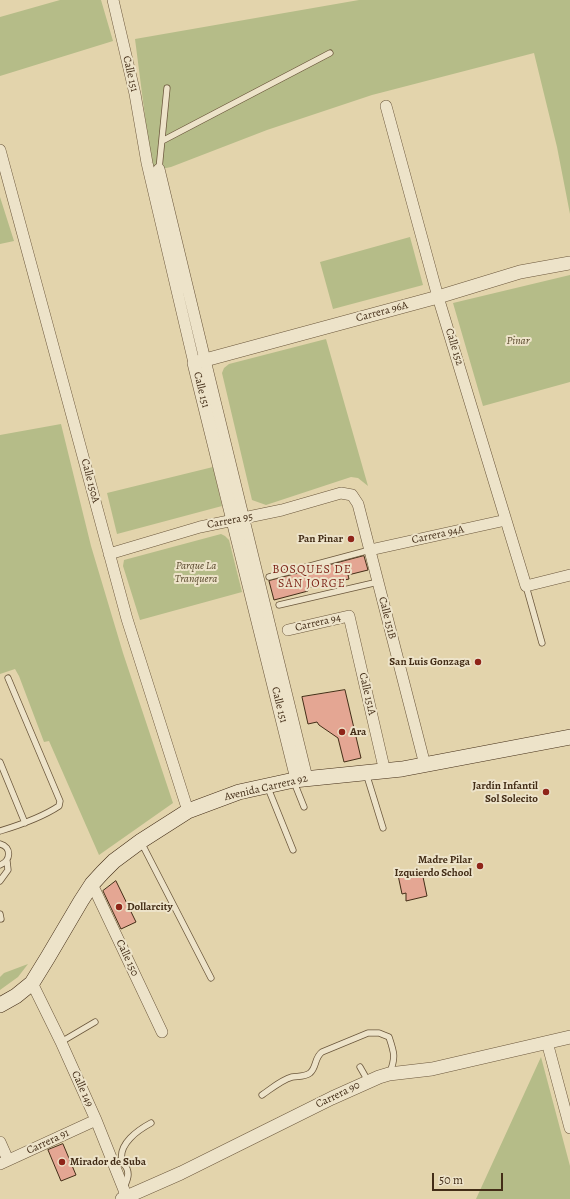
<!DOCTYPE html>
<html>
<head>
<meta charset="utf-8">
<style>
  body { margin:0 }
  #map { position:relative; width:570px; height:1199px; overflow:hidden; background:#e3d4ac; font-family:Alegreya,serif }
  canvas { display:block }
  .scale { position:absolute; left:432px; top:1173px; width:71px; height:18px; box-sizing:border-box; border:2px solid #432d17; border-top:0; padding-left:5px; font-size:12px; line-height:14px; white-space:nowrap; color:#432d17; -webkit-text-stroke:3px #ede3c9; paint-order:stroke }
</style>
</head>
<body>
<div id="map">
<canvas width="570" height="1199"></canvas>
<div class="scale">50 m</div>
</div>
<script>
const g = document.querySelector('canvas').getContext('2d');
g.lineJoin = 'round';
function fill(path, color) { g.fillStyle = color; g.fill(path, 'evenodd'); }
function stroke(path, color, width, dash) { g.strokeStyle = color; g.lineWidth = width; g.lineCap = dash ? 'butt' : 'round'; g.setLineDash(dash || []); g.stroke(path); }
function label(font, color, halo, rows, align = 'center') {
  g.font = font + ' Alegreya,serif'; g.lineWidth = 4; g.setLineDash([]); g.textBaseline = 'middle'; g.strokeStyle = halo; g.fillStyle = color; for (const [text, x, y, turn = 0] of rows) {
    g.save(); g.translate(x, y); g.rotate((+turn || 0) * Math.PI / 180); g.textAlign = isNaN(turn) ? turn : align; if (halo) g.strokeText(text, 0, 0); g.fillText(text, 0, 0); g.restore();
  }
}
const green = new Path2D(`
  M60,0H101L113,41L0,76V17Z
  M359,0H570V214L557,147L534,53L372,95L267,130L171,167L152,171L135,39Z
  M0,197L14,241L0,244Z
  M410,237L423,285L333,309L320,262Z
  M570,275V382L483,406L453,303Z
  M326,339L368,486L358,478L351,477L266,505L252,500L222,373L224,368L229,364Z
  M61,424L91,546L123,653L173,803L99,855L49,741L44,742L19,676L15,669L0,674V435Z
  M213,467L222,506L117,534L107,493Z
  M221,534L225,536L229,540L242,592L140,620L123,566L124,560Z
  M28,964L18,977L0,990V977L4,973Z
  M541,1057L570,1166V1199H476Z`);
const building = new Path2D(`
  M364,556L368,570L348,575L349,579L307,588L308,591L274,600L269,581Z
  M345,690L361,758L344,762L338,738L319,725L317,722L308,724L302,697Z
  M422,872L427,896L406,901V893L402,894L398,875Z
  M116,881L136,922L121,929L103,891Z
  M63,1144L76,1175L61,1181L48,1150Z`);
const service = new Path2D(`
  M162,141L330,53
  M159,169L167,88
  M269,577L370,550
  M526,586L542,643
  M279,605L378,582
  M0,762L25,823
  M366,773L383,828
  M294,782L304,807
  M268,788L293,850
  M0,831C20,825 41,818 59,806L60,801L8,678
  M141,842L211,978
  M0,844C12,847 11,861 0,865
  M0,881L8,870L7,861
  M0,914L1,919
  M61,1042L95,1022
  M360,1067L368,1081
  M262,1095C271,1089 281,1080 292,1077C298,1076 305,1077 310,1073C317,1067 314,1058 322,1052L368,1033H379L389,1037C394,1052 396,1057 390,1072
  M124,1188C126,1182 130,1176 127,1169C126,1166 123,1164 122,1161C118,1144 138,1130 151,1123`);
const minor = new Path2D(`
  M113,0L135,94L147,163L194,363
  M386,106L438,297L526,586L570,575
  M0,150L127,619L188,811
  M159,169L205,360L307,778
  M370,550L506,520
  M109,554L200,527L282,510L341,493L352,495L358,504L425,765
  M288,630L349,616L385,772
  M92,884L162,1032
  M32,983L61,1042L96,1120L124,1190L125,1198
  M547,1042L570,1128
  M0,1142L8,1160
  M0,1164L96,1120`);
const tertiary = new Path2D(`
  M297,779L194,363L438,297L520,272L570,263
  M122,1199L181,1173L332,1098L379,1077L389,1074L432,1069L570,1037`);
const secondary = new Path2D(`
  M0,1005L16,996L32,983L48,957L81,901L92,884L103,872L114,861L141,841L188,811L239,792L294,780L402,769L570,737`);
const markers = [
  [351,539,4,"#8f2418"],
  [478,662,4,"#8f2418"],
  [342,732,4,"#8f2418"],
  [546,792,4,"#8f2418"],
  [480,866,4,"#8f2418"],
  [119,907,4,"#8f2418"],
  [62,1162,4,"#8f2418"]
];
const streetNames = [
  ["Calle 151",130,74,77],
  ["Carrera 96A",382,312,-15],
  ["Calle 152",454,347,73],
  ["Calle 151",201,390,76],
  ["Calle 150A",90,481,75],
  ["Carrera 95",230,521,-11],
  ["Carrera 94A",438,535,-12],
  ["Calle 151B",387,618,76],
  ["Carrera 94",318,623,-13],
  ["Calle 151A",367,694,77],
  ["Calle 151",279,705,76],
  ["Avenida Carrera 92",266,788,-13],
  ["Calle 150",127,958,65],
  ["Calle 149",82,1089,66],
  ["Carrera 90",338,1095,-26],
  ["Carrera 91",48,1142,-25]
];
const parkNames = [
  ["Pinar",518,341],
  ["Parque La",196,566],
  ["Tranquera",196,579]
];
const poiNames = [
  ["Pan Pinar",343,539],
  ["San Luis Gonzaga",470,662],
  ["Ara",350,732,"left"],
  ["Jardín Infantil",538,786],
  ["Sol Solecito",538,799],
  ["Madre Pilar",472,860],
  ["Izquierdo School",472,873],
  ["Dollarcity",127,907,"left"],
  ["Mirador de Suba",70,1162,"left"]
];
const neighbourhoodNames = [
  ["BOSQUES DE",312,570],
  ["SAN JORGE",312,584]
];
fill(green, '#b5bc88');
fill(building, '#e4a693');
stroke(building, '#432d17', 1);
stroke(service, '#6b573c', 7);
stroke(minor, '#6b573c', 12);
stroke(tertiary, '#6b573c', 14);
stroke(secondary, '#432d17', 16);
stroke(service, '#ede3c9', 5.5);
stroke(minor, '#ede3c9', 11);
stroke(tertiary, '#ede3c9', 13);
stroke(secondary, '#ede3c9', 15);
for (const [x, y, r, color] of markers) { const dot = new Path2D(); dot.arc(x, y, r, 0, 2 * Math.PI); g.fillStyle = color; g.fill(dot); stroke(dot, '#ede3c9', 1.5); }
label('11px', '#432d17', '#ede3c9', streetNames);
label('italic 11px', '#5a4a2e', '#ede3c9', parkNames);
label('bold 11px', '#432d17', '#ede3c9', poiNames, 'right');
g.letterSpacing = '1px';
label('12px', '#7a1f14', '#ede3c9', neighbourhoodNames);
g.letterSpacing = '0px';
</script>
</body>
</html>
